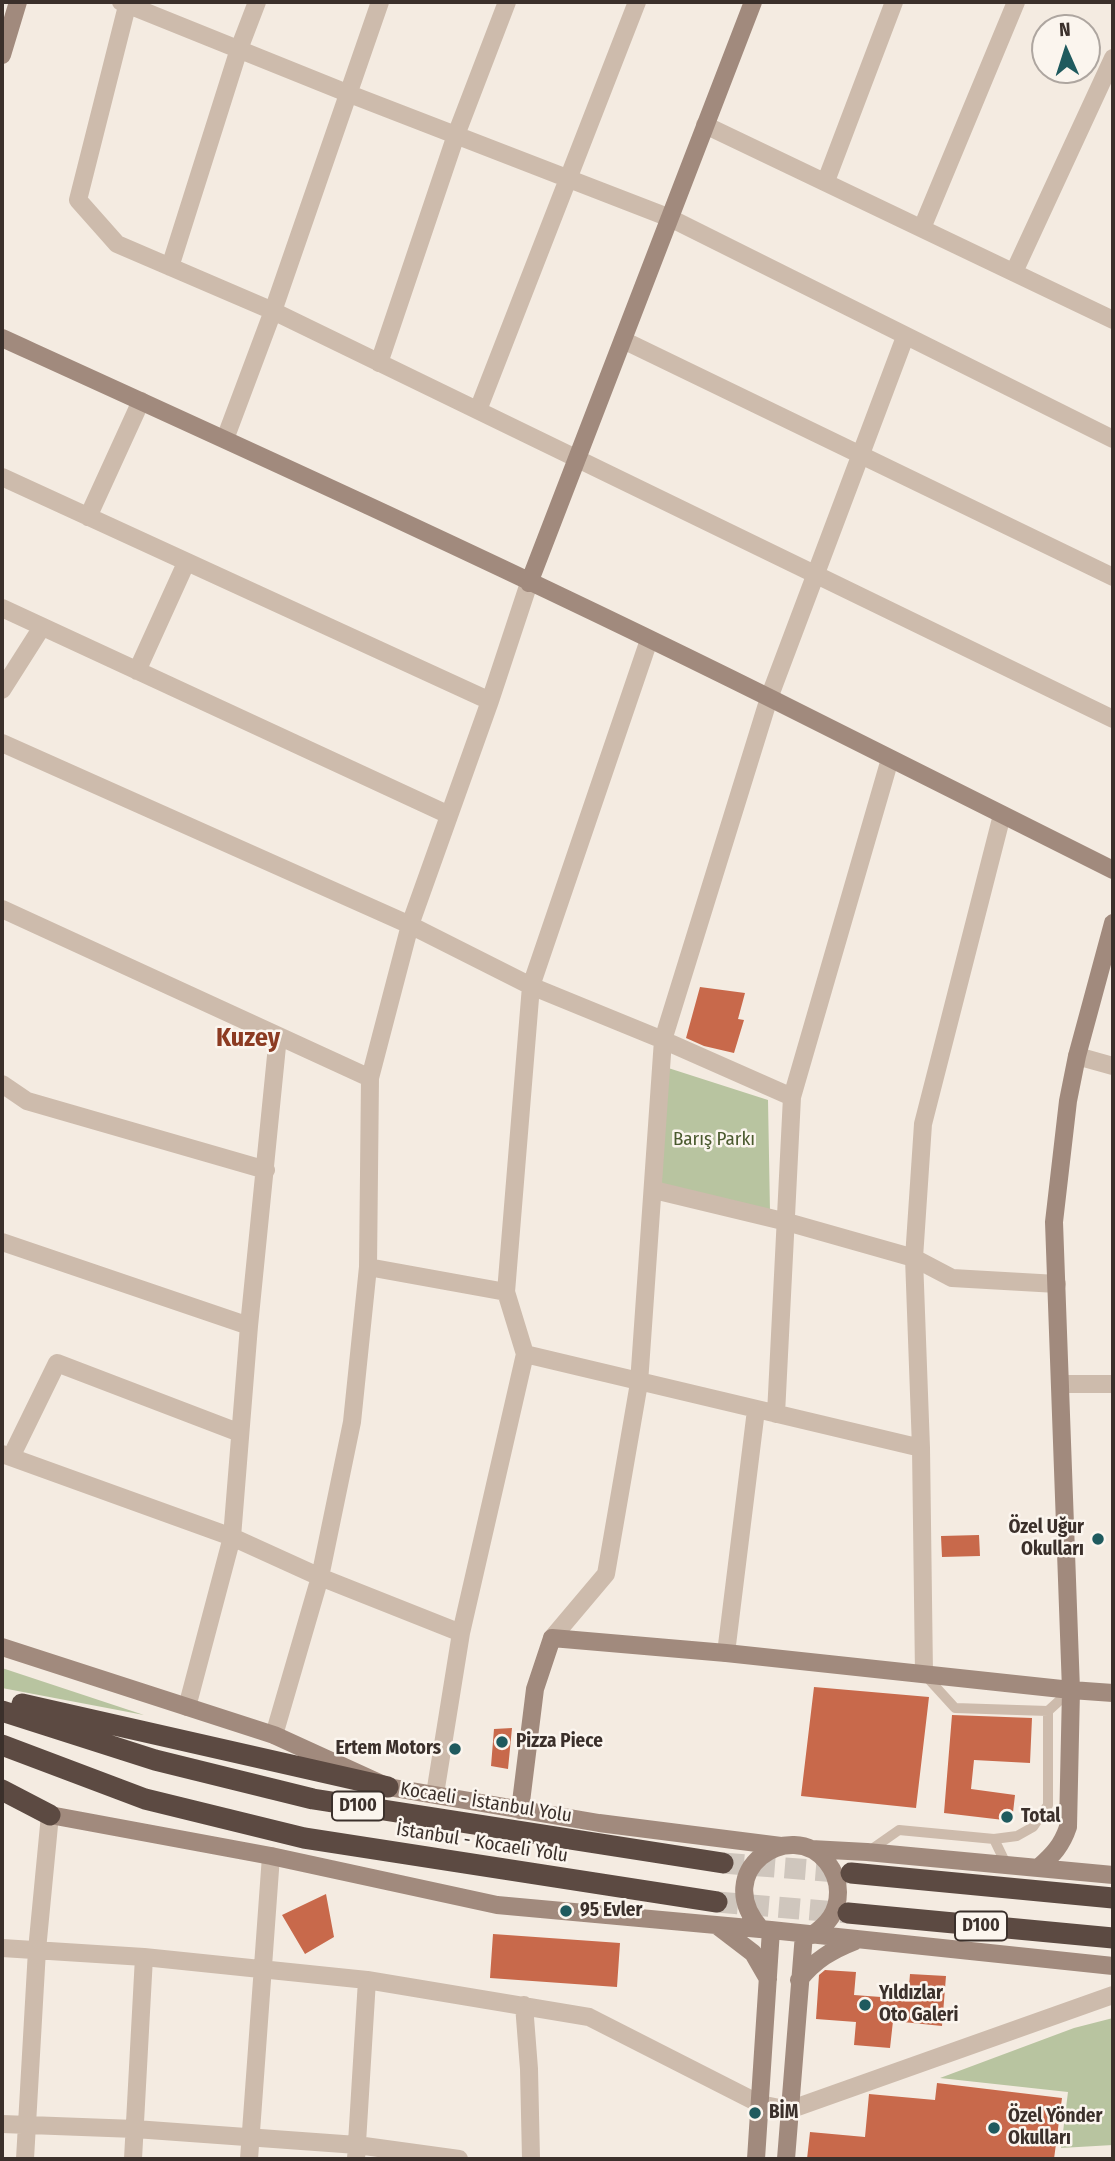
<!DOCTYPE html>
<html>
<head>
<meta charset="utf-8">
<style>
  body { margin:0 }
  #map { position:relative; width:1115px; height:2161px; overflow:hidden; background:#f4ebe1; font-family:"Fira Sans Condensed",sans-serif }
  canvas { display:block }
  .frame { position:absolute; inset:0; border:4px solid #3b302b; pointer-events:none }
  .north { position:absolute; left:1031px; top:14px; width:70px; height:70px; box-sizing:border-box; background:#fbf5ee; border:2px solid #aea6a0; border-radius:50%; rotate:357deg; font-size:19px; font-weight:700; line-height:28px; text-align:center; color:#3b302b }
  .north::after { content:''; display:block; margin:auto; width:24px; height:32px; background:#1f5a5e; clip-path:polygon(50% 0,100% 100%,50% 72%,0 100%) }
</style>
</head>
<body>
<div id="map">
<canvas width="1115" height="2161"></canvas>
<div class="frame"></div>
<div class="north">N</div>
</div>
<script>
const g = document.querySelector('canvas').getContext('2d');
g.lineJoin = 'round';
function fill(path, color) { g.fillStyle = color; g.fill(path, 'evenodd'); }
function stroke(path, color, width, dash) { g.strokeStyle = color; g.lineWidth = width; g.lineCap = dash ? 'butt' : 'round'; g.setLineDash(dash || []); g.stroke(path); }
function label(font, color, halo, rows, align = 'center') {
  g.font = font + ' "Fira Sans Condensed",sans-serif'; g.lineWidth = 5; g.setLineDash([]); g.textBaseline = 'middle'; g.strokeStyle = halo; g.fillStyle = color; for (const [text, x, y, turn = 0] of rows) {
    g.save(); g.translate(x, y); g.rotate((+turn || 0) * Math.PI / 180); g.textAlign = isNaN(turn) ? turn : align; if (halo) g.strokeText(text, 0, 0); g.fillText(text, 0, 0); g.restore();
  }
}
const green = new Path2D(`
  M662,1066L768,1100L770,1212L655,1182Z
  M2,1668L144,1715L2,1688Z
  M1113,2018V2145L1061,2148L1068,2092L940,2078L1074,2028Z`);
const building = new Path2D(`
  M700,987L745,993L738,1019L744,1020L734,1053L704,1046L686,1038Z
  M979,1535L980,1556L942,1557L941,1536Z
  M814,1687L929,1697L916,1808L801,1796Z
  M952,1715L1032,1718L1030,1763L974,1760L971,1789L1015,1795L1012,1821L944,1813Z
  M512,1728L508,1769L491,1766L494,1729Z
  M326,1894L334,1937L305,1954L282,1915Z
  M493,1934L620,1943L617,1987L490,1978Z
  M825,1970L856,1972L854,1995L908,1999L910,1974L946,1976L942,2026L893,2021L890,2048L854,2045L856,2022L816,2019L819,1975Z
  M937,2083L1062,2098L1054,2159H807L810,2132L865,2137L869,2094L935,2100Z`);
const highwayTunnel = new Path2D(`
  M723,1863L849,1873
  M717,1902L848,1913`);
const lane = new Path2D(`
  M924,1674L955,1708L1048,1711L1071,1690
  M994,1839L1017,1836L1033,1827L1048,1805V1711
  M869,1851L899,1830L994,1839L1006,1864`);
const street = new Path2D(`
  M121,2L347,93L670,218L1113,439
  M128,2L78,200L117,244L273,311L1113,719
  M705,125L1113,320
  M826,181L894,2
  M922,228L1016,2
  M170,267L239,49L257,2
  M1014,272L1113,58
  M623,340L1113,577
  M379,363L456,135L507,2
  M478,410L637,2
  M225,439L273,311L380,2
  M2,477L490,701
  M88,517L141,401
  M2,608L449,815
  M137,671L186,563
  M2,690L42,627
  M2,743L410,925L531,986L663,1040L792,1097
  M2,909L370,1078
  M1077,1056L1113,1066
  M2,1084L27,1101L266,1170
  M654,1190L787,1222L914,1258L952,1278L1057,1284
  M2,1242L249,1326
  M368,1267L506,1292
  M525,1354L921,1448
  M1060,1384H1113
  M776,1414L792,1097L890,759
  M2,1454L232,1537L320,1577L461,1633
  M11,1457L57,1363L240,1433
  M552,1638L606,1574L639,1383L663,1040L769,698L905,337
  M726,1653L756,1410
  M924,1674L921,1448L914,1258L923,1124L1002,815
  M187,1707L232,1537L249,1326L278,1036
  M274,1735L320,1577L352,1422L368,1267L370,1078L410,925L490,701L529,583
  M435,1794L461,1633L525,1354L506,1292L531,986L649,640
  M2,1948L144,1957L367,1980L589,2017L760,2104L789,2110L1113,1995
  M524,2005L529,2069L531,2159
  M2,2124L135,2129L357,2145L459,2159
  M25,2159L37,1950L50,1815
  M133,2159L144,1957
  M249,2159L271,1856
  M356,2159L367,1980`);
const secondary = new Path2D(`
  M2,55L18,2
  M2,338C259,455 517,572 770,698C885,755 999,813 1113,870
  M529,583L753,2
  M2,1647L274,1735L388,1787L599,1823L781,1846
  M38,1810L50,1815L271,1856L497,1905L771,1930L1113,1966
  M520,1810L535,1689L552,1638L726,1653L1071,1690L1054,1222L1068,1101L1077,1056L1113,923
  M811,1849L867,1852L1113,1875
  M1039,1867C1053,1855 1062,1845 1068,1827L1071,1690L1113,1693
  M719,1927L753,1953L768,1979
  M761,1929C709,1871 791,1816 827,1862C834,1871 838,1880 838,1892C838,1912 828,1924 812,1935
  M799,1980C815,1960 832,1950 855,1941
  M756,2159L771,1930
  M786,2159L804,1934`);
const highway = new Path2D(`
  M22,1704L388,1787
  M2,1711L155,1760L313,1799L723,1863
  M2,1745L145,1799L304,1838L717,1902
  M2,1790L50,1815
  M851,1873L1113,1898
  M848,1913L1113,1938`);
const markers = [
  [1098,1539,7,"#1f5a5e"],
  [502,1742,7,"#1f5a5e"],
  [455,1749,7,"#1f5a5e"],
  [1007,1817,7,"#1f5a5e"],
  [566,1911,7,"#1f5a5e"],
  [865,2005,7,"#1f5a5e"],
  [755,2113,7,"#1f5a5e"],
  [994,2128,7,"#1f5a5e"]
];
const shields = [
  [358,1806,52],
  [981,1926,52]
];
const shieldNames = [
  ["D100",358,1806],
  ["D100",981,1926]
];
const parkNames = [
  ["Barış Parkı",714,1140]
];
const poiNames = [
  ["Özel Uğur",1084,1528,"right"],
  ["Okulları",1084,1550,"right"],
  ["Pizza Piece",516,1742],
  ["Ertem Motors",441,1749,"right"],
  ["Total",1021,1817],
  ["95 Evler",580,1911],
  ["Yıldızlar",879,1994],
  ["Oto Galeri",879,2016],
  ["BİM",769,2113],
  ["Özel Yönder",1008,2117],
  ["Okulları",1008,2139]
];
const streetNames = [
  ["Kocaeli - İstanbul Yolu",486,1803,9],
  ["İstanbul - Kocaeli Yolu",482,1843,9]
];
const districtNames = [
  ["Kuzey",248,1039]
];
fill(green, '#b8c4a0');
fill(building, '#c8694b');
stroke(highwayTunnel, '#cfc6bd', 21, [21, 10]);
stroke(lane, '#cdbbac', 10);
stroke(street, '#cdbbac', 18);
stroke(secondary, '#a18a7d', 18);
stroke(highway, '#5c4a42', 21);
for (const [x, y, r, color] of markers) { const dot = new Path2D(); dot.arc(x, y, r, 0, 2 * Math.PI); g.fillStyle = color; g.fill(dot); stroke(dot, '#fbf5ee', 2.5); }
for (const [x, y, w] of shields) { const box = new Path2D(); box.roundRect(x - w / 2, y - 14.5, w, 29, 5); g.fillStyle = '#fbf5ee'; g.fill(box); stroke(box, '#3b302b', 2); }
label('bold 18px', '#3b302b', null, shieldNames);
label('19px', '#4a5a2e', '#fbf5ee', parkNames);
label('bold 19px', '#3b302b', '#fbf5ee', poiNames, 'left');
label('19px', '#3b302b', '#fbf5ee', streetNames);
label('bold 26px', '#8c3b22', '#fbf5ee', districtNames);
</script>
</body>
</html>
